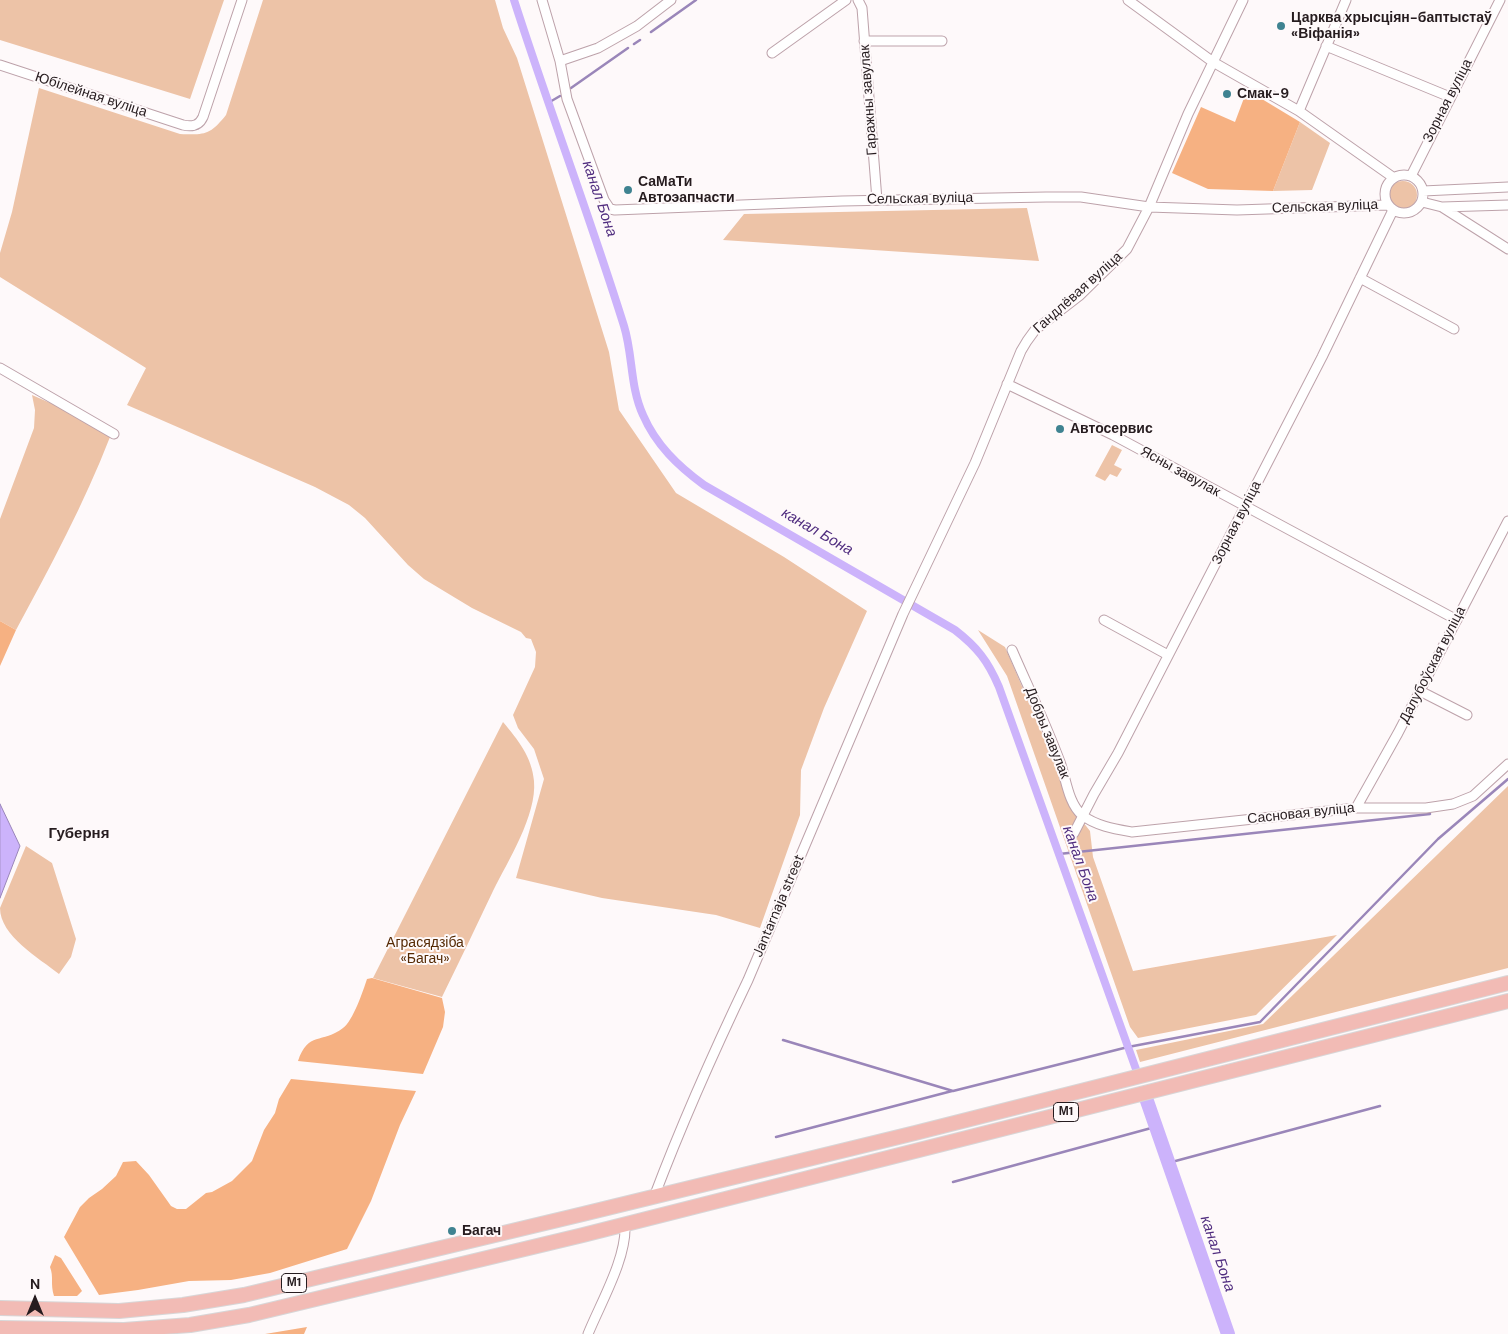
<!DOCTYPE html>
<html>
<head>
<meta charset="utf-8">
<style>
  body { margin:0 }
  #map { position:relative; width:1508px; height:1334px; overflow:hidden; background:#fef9fa; font-family:"DM Sans",sans-serif }
  canvas { display:block }
  .north { position:absolute; left:10px; top:1274px; width:50px; height:50px; -webkit-text-stroke:4px #fef9fa; paint-order:stroke; rotate:0deg; font-size:14px; font-weight:700; line-height:20px; text-align:center; color:#261c1f }
  .north::after { content:''; display:block; margin:auto; width:18px; height:22px; background:#261c1f; clip-path:polygon(50% 0,100% 100%,50% 72%,0 100%) }
</style>
</head>
<body>
<div id="map">
<canvas width="1508" height="1334"></canvas>
<div class="north">N</div>
</div>
<script>
const g = document.querySelector('canvas').getContext('2d');
g.lineJoin = 'round';
function fill(path, color) { g.fillStyle = color; g.fill(path, 'evenodd'); }
function stroke(path, color, width, dash) { g.strokeStyle = color; g.lineWidth = width; g.lineCap = dash ? 'butt' : 'round'; g.setLineDash(dash || []); g.stroke(path); }
function label(font, color, halo, rows, align = 'center') {
  g.font = font + ' "DM Sans",sans-serif'; g.lineWidth = 4; g.setLineDash([]); g.textBaseline = 'middle'; g.strokeStyle = halo; g.fillStyle = color; for (const [text, x, y, turn = 0] of rows) {
    g.save(); g.translate(x, y); g.rotate((+turn || 0) * Math.PI / 180); g.textAlign = isNaN(turn) ? turn : align; if (halo) g.strokeText(text, 0, 0); g.fillText(text, 0, 0); g.restore();
  }
}
const green = new Path2D(`
  M0,0H224L190,99L0,40Z
  M263,0H495L503,28L517,58L609,352L619,410L676,493L784,557L867,611L824,708L801,770L800,815L760,928L716,915L602,898L516,878L544,779L534,749L518,728L513,715L535,667L536,652L531,639L526,638L521,632L472,608L424,579L408,565L365,518L349,505L315,487L127,405L146,368L0,277V253L12,212L39,88L180,134C205,135 210,135 226,115Z
  M1300,122L1330,143L1312,190L1273,191Z
  M1389 195a14 14 0 1 1 28 0a14 14 0 1 1-28 0Z
  M1027,208L1039,261L723,240L744,214Z
  M32,395L55,405L110,437C84,504 50,567 16,630L0,621V519L34,428L35,410Z
  M1112,445L1122,450L1114,465L1122,469L1117,477L1110,474L1105,481L1095,476Z
  M978,630L1005,647L1046,742L1072,808L1090,831L1093,857L1133,971L1337,935L1256,1015L1138,1038L1130,1027L1007,676Z
  M503,722C518,740 532,757 534,781C537,815 508,861 493,891C476,927 459,962 442,997L373,978Z
  M1508,786V968L1140,1062L1136,1050L1263,1024Z
  M26,846L52,863L76,939L71,957L59,974C39,958 0,936 0,908Z`);
const forest = new Path2D(`
  M1247,90L1300,122L1273,191L1208,189L1172,173L1201,107L1235,122Z
  M0,621L16,630L0,666Z
  M372,978L442,998L445,1012L443,1027L423,1074L298,1061C308,1031 322,1044 343,1028C353,1021 363,991 367,979Z
  M291,1079L416,1091L400,1125L371,1201L347,1249L270,1273L231,1280L189,1281L138,1290L99,1295L64,1237L80,1207L89,1198L102,1189L116,1176L123,1162L136,1161L149,1175L171,1206L177,1209H186L206,1193L212,1192L232,1181L252,1161L264,1130L275,1113L279,1099Z
  M55,1255L61,1258L82,1291L77,1296H54C50,1284 54,1277 50,1267Z
  M307,1327L304,1334H265Z`);
const water = new Path2D(`
  M0,804L20,846L0,898Z`);
const stream = new Path2D(`
  M651,32L696,0
  M634,44L640,40
  M571,88L628,48
  M548,103L560,96
  M1059,854L1430,814
  M783,1040L953,1091L1128,1047L1260,1022L1438,839L1508,779
  M776,1137L952,1091
  M1168,1163L1380,1106
  M953,1182L1155,1127`);
const canal = new Path2D(`
  M514,0C549,109 590,217 624,326C633,355 630,387 643,415C656,445 678,466 704,485L955,630C977,647 988,661 999,687L1137,1072`);
const river = new Path2D(`
  M1147,1101L1228,1334`);
const minor = new Path2D(`
  M542,0L560,61L567,99L604,200L610,209L615,210L842,201L1046,197H1081L1149,207L1237,210L1387,205
  M858,0L862,8L877,200
  M1128,0L1213,62L1299,111L1394,178
  M864,41H942
  M1326,46L1450,97
  M772,53L846,0
  M560,61L598,48L637,26L671,0
  M0,65L183,125C192,127 199,126 203,117L242,0
  M1299,111L1346,0
  M1385 194a19 19 0 1 1 38 0a19 19 0 1 1-38 0Z
  M1411,176L1500,0
  M1423,191L1508,187
  M1422,202L1442,207L1508,205
  M1442,207L1508,249
  M1360,278L1454,329
  M0,368L114,434
  M1007,384L1113,435L1457,620
  M1104,620L1168,655
  M1012,650C1028,687 1046,724 1060,762C1066,778 1068,803 1082,815C1096,826 1115,829 1132,832L1356,808H1426L1453,804L1473,796L1508,764
  M1420,691L1467,715
  M1356,808L1398,733L1508,521
  M1074,833L1094,794L1118,753L1322,357L1393,210
  M654,1197C682,1123 714,1051 748,980L903,614L975,463L1021,351L1027,341L1035,330L1079,296L1127,249L1149,207L1188,114L1243,0
  M588,1334C601,1302 627,1258 625,1224`);
const highway = new Path2D(`
  M0,1308L119,1311L183,1305L244,1295L583,1214L915,1133L1508,983
  M0,1328L124,1330L190,1325L249,1315L583,1235L1508,1001`);
const markers = [
  [1281,26,5,"#3f8391"],
  [1227,94,5,"#3f8391"],
  [628,190,5,"#3f8391"],
  [1060,429,5,"#3f8391"],
  [452,1231,5,"#3f8391"]
];
const shields = [
  [1066,1112,25],
  [294,1283,25]
];
const shieldNames = [
  ["М1",1066,1112],
  ["М1",294,1283]
];
const poiNames = [
  ["Царква хрысціян-баптыстаў",1291,18],
  ["«Віфанія»",1291,34],
  ["Смак-9",1237,94],
  ["СаМаТи",638,182],
  ["Автоэапчасти",638,198],
  ["Автосервис",1070,429],
  ["Багач",462,1231]
];
const streetNames = [
  ["Юбілейная вуліца",91,95,18],
  ["Гаражны завулак",869,100,-94],
  ["Зорная вуліца",1448,101,-63],
  ["Сельская вуліца",920,199,-1],
  ["Сельская вуліца",1325,207,-2],
  ["Гандлёвая вуліца",1078,293,-42],
  ["Ясны завулак",1180,472,29],
  ["Зорная вуліца",1237,523,-63],
  ["Далубоўская вуліца",1433,665,-63],
  ["Добры завулак",1047,733,68],
  ["Сасновая вуліца",1301,814,-6],
  ["Jantarnaja street",779,906,-67]
];
const parkNames = [
  ["Аграсядзіба",425,943],
  ["«Багач»",425,959]
];
const waterNames = [
  ["канал Бона",599,199,71],
  ["канал Бона",817,532,30],
  ["канал Бона",1080,864,70],
  ["канал Бона",1217,1254,71]
];
const neighbourhoodNames = [
  ["Губерня",79,834]
];
fill(green, '#edc3a7');
fill(forest, '#f6b182');
fill(water, '#ccb3fb');
stroke(water, '#9a86b9', 1);
stroke(stream, '#9a86b9', 2.5);
stroke(canal, '#ccb3fb', 8);
stroke(river, '#ccb3fb', 14);
stroke(minor, '#bda2aa', 11);
stroke(highway, '#d8d6d7', 16);
stroke(minor, '#fff', 9);
stroke(highway, '#f2bbb5', 14);
for (const [x, y, r, color] of markers) { const dot = new Path2D(); dot.arc(x, y, r, 0, 2 * Math.PI); g.fillStyle = color; g.fill(dot); stroke(dot, '#fef9fa', 2); }
for (const [x, y, w] of shields) { const box = new Path2D(); box.roundRect(x - w / 2, y - 9.5, w, 19, 4); g.fillStyle = '#fef9fa'; g.fill(box); stroke(box, '#261c1f', 1); }
label('bold 12px', '#261c1f', null, shieldNames);
label('bold 14px', '#261c1f', '#fef9fa', poiNames, 'left');
label('14px', '#261c1f', '#fef9fa', streetNames);
label('14px', '#552a04', '#fef9fa', parkNames);
label('italic 15px', '#502d7f', '#fef9fa', waterNames);
label('bold 15px', '#261c1f', '#fef9fa', neighbourhoodNames);
</script>
</body>
</html>
